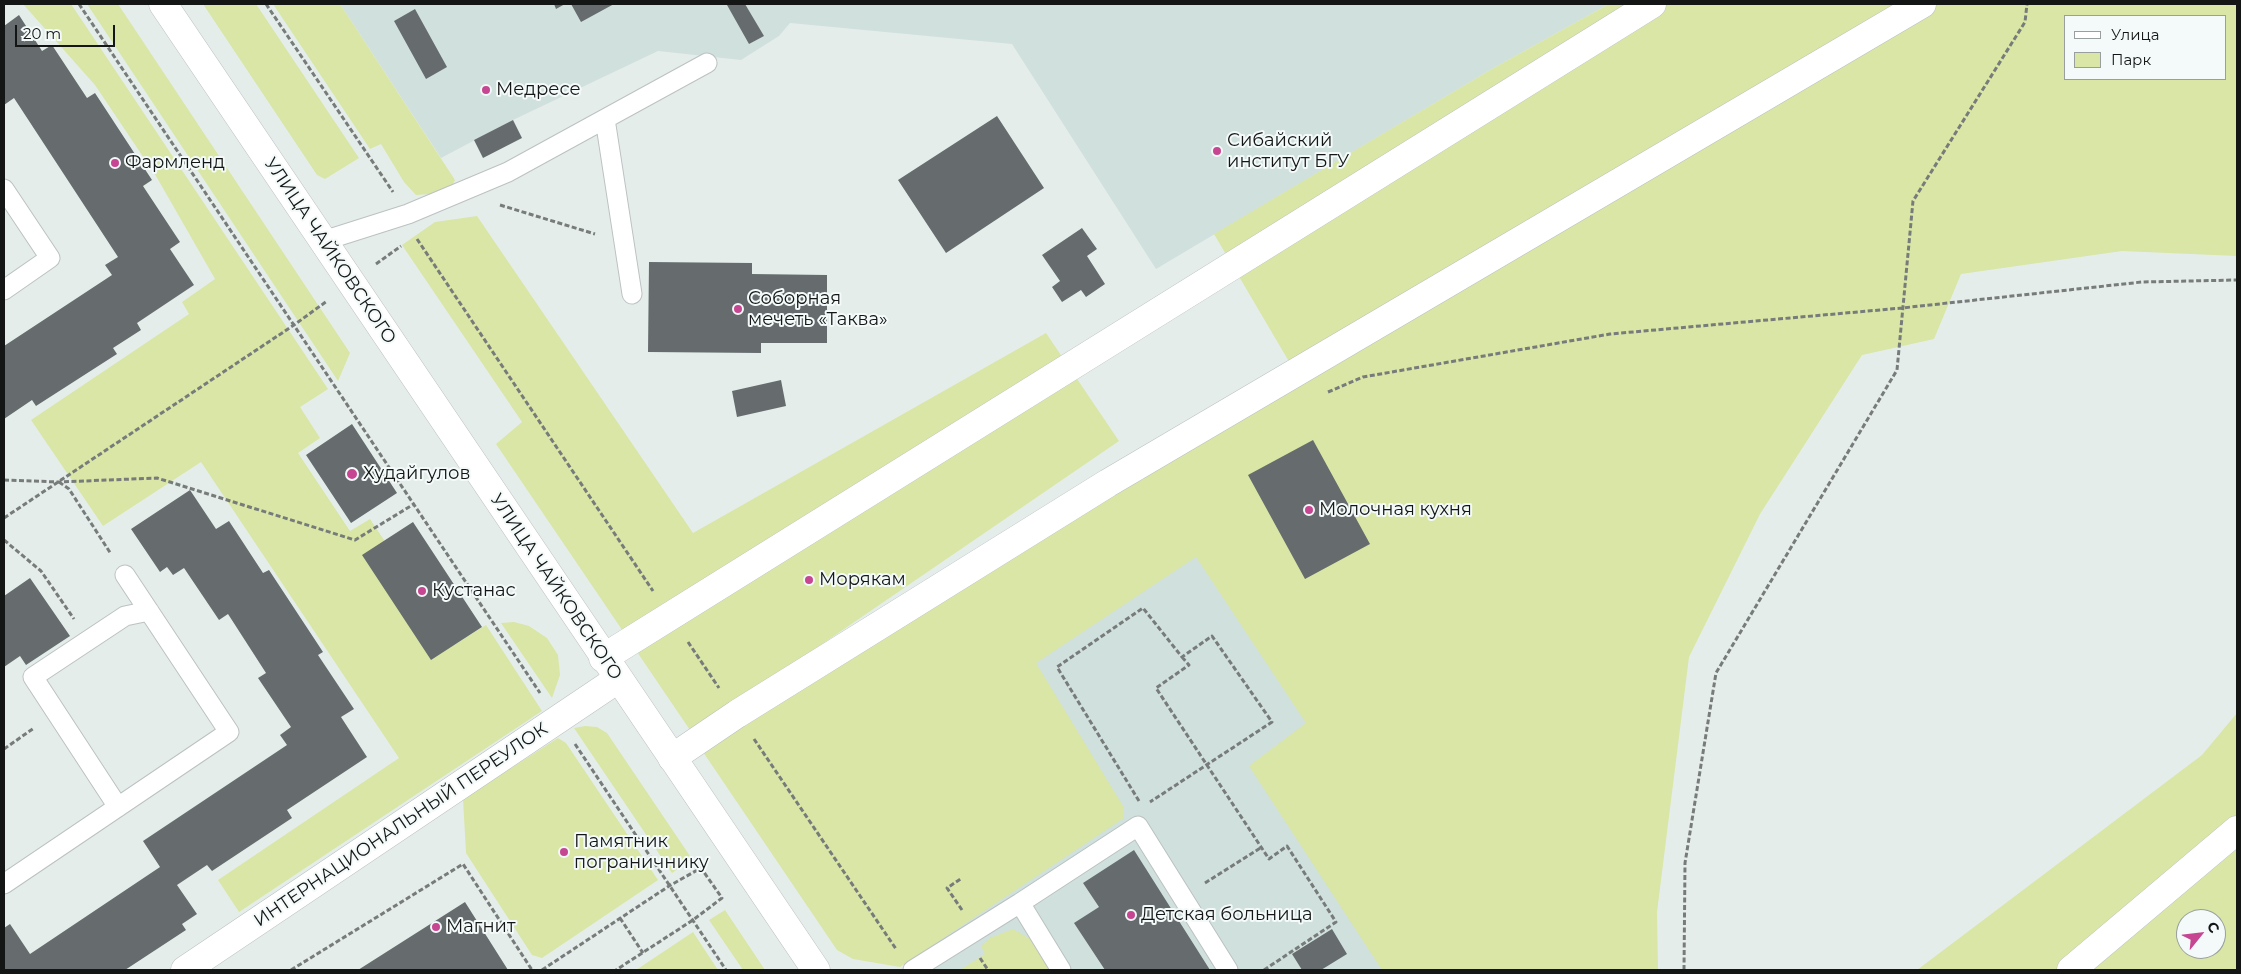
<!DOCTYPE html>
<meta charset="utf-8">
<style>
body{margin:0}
#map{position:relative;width:2241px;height:974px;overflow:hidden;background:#e5edeb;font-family:Montserrat,sans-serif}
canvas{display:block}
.frame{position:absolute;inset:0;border:5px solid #131615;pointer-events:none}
.legend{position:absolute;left:2064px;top:15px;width:162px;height:65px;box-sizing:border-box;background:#f3faf9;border:1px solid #999f9e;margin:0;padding:6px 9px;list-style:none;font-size:15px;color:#131615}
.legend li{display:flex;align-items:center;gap:10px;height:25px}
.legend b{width:25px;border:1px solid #999f9e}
.north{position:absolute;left:2176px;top:909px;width:50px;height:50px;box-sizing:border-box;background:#f3faf9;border:1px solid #999f9e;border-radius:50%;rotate:61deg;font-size:14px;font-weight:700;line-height:20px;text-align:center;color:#131615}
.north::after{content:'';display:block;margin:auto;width:18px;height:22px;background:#c64691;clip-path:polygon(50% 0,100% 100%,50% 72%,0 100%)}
.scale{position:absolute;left:15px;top:25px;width:100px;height:22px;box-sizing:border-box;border:2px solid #131615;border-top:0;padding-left:6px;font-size:15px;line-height:18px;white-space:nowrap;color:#131615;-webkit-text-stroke:4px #f3faf9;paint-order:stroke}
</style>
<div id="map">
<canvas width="2241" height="974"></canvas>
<div class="frame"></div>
<ul class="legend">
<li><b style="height:6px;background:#fff"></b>Улица</li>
<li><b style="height:14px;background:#d9e6a6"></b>Парк</li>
</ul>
<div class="north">С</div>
<div class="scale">20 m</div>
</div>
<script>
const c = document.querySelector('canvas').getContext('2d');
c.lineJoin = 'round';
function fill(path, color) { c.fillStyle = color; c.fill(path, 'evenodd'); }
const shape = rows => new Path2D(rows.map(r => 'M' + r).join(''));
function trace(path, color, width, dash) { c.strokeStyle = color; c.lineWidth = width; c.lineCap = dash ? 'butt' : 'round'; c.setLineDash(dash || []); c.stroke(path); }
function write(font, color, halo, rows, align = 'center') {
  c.font = font + ' Montserrat,sans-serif'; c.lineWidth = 4; c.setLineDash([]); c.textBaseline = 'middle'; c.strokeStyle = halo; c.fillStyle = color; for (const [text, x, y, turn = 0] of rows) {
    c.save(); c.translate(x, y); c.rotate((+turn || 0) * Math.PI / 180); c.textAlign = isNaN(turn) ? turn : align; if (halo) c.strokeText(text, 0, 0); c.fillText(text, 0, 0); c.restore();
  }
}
fill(shape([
 [340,4,1609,4,1492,69,1156,269,1012,44,790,23,779,36,741,60,658,51,513,120,441,158],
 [1145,479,1471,970,931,970,766,727]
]), '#d0e0dd');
fill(shape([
 [23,4,71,4,328,389,300,407,320,438,298,453,350,531,370,519,454,645,486,625,542,711,239,912,218,880,399,758,201,462,103,526,31,420,189,314,182,302,215,279,156,176,95,85],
 [87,4,118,4,350,353,338,381],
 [203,4,256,4,359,158,325,179,317,175],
 [273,4,340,4,455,180,451,188,432,194,416,195,404,182,381,144,370,149],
 [1609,4,2237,4,2237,256,2122,251,1961,274,1934,339,1862,355,1760,514,1689,657,1657,912,1658,970,1382,970,1249,766,1306,723,1196,557,1036,663,1123,806,1124,818,900,967,853,959,837,950,701,749,1084,503,1144,479,1134,465,1291,365,1214,234,1492,69],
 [2065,16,2225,16,2225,79,2065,79],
 [477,216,693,533,1046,333,1119,441,692,733,496,444,522,422,402,245,435,222],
 [514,622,529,626,547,638,558,655,560,675,552,698,501,623],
 [2237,713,2237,970,1917,970,2202,755],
 [2186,919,2216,919,2216,949,2186,949],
 [585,726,597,727,607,733,692,859,672,873,574,728],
 [558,738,566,743,658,880,542,958,532,955,466,853,463,799],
 [725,910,765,970,743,970,709,920],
 [1013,929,1030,939,1050,970,960,970,985,954,981,946,990,938],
 [693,932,718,970,636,970]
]), '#d9e6a6');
fill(shape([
 [554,4,565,4,556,9],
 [571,4,614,4,581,22],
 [730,4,745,4,764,36,749,44,727,5],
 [415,9,447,67,426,79,394,21],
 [19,15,42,51,52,45,87,98,95,93,152,180,143,186,180,242,170,249,194,285,137,323,141,330,113,348,117,354,36,406,32,400,4,419,4,346,112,275,105,265,118,257,14,98,4,105,4,26],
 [997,116,1044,188,946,253,898,180],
 [513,120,522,138,483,158,474,140],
 [1082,228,1097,249,1087,256,1105,284,1086,297,1081,290,1062,302,1052,287,1060,281,1042,255],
 [649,262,752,263,752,274,827,275,827,343,761,343,761,353,648,352],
 [781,380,786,406,737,417,732,391],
 [352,424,397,493,351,523,306,455],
 [1313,440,1370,544,1305,579,1248,475],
 [190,490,216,529,229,521,263,573,269,570,323,652,318,655,354,709,341,717,367,757,287,810,292,818,212,871,207,865,177,885,197,914,182,924,186,930,125,970,4,970,4,928,10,924,30,954,160,867,143,841,287,745,280,735,291,727,258,678,266,673,228,614,219,620,184,568,173,575,167,567,160,572,131,529],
 [413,522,482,627,431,660,362,555],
 [30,578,70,636,26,665,20,656,4,667,4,596],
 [1134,850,1210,970,1105,970,1074,923,1099,907,1083,883],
 [465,902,508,970,358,970],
 [1332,929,1347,954,1321,970,1302,970,1292,954]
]), '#666c6e');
const lane = shape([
 [605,119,632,294],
 [4,189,50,258,4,290],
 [323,241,408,214,508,172,707,63],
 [118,807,33,677,125,616,149,611],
 [4,884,229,732,125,575],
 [1020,903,1138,826,1228,970],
 [913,970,1020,903,1061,970]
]);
const street = shape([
 [603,658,1652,4],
 [672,758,737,714,1108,483,1922,4],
 [185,970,618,679],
 [2071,970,2237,830]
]);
const secondary = shape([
 [163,4,816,970]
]);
trace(lane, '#bbc2c1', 21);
trace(street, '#bbc2c1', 29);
trace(secondary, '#bbc2c1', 29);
trace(shape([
 [79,4,540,693],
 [266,4,393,192],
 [500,205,595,234],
 [417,239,653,591],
 [376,264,401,246],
 [1328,392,1363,377,1610,334,1902,308,2142,282,2237,280],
 [4,480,59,482,157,478,355,540,414,504],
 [59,482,69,489,111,554],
 [4,518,294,325,327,301],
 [4,540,41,571,74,619],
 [688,642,719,688],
 [1182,657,1189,665,1156,688,1269,859,1287,846,1336,922,1264,970],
 [754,739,896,949],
 [575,744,726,970],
 [4,749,34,728],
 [1139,801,1057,667,1143,608,1182,657,1212,636,1272,722,1150,802],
 [1205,883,1262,847],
 [962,910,947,888,962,878],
 [620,918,643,953],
 [980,958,988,970],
 [291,970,463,864,532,970],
 [542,970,669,886,701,868,722,898,693,920,616,970],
 [1684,970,1685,863,1716,673,1897,370,1913,201,2025,22,2027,4]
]), '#777c7b', 3, [5, 2.5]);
trace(lane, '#fff', 19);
trace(street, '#fff', 28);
trace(secondary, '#fff', 28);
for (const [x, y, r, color] of [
 [486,90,5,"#c64691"],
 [1217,151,5,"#c64691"],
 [115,163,5,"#c64691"],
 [738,309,5,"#c64691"],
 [352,474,6,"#c64691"],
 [1309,510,5,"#c64691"],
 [809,580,5,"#c64691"],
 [422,591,5,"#c64691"],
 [564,852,5,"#c64691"],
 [1131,915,5,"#c64691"],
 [436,927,5,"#c64691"]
]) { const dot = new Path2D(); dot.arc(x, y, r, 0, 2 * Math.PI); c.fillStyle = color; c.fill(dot); trace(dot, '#f3faf9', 2); }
write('18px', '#131615', '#f3faf9', [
 ["Медресе",496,90],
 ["Сибайский",1227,141],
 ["институт БГУ",1227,162],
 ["Фармленд",125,163],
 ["Соборная",748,299],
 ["мечеть «Таква»",748,320],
 ["Худайгулов",363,474],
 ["Молочная кухня",1319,510],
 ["Морякам",819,580],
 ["Кустанас",432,591],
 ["Памятник",574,842],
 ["пограничнику",574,863],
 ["Детская больница",1141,915],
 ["Магнит",446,927]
], 'left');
write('18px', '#131615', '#f3faf9', [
 ["УЛИЦА ЧАЙКОВСКОГО",330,251,56],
 ["УЛИЦА ЧАЙКОВСКОГО",556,587,56],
 ["ИНТЕРНАЦИОНАЛЬНЫЙ ПЕРЕУЛОК",401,825,-34]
]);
</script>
